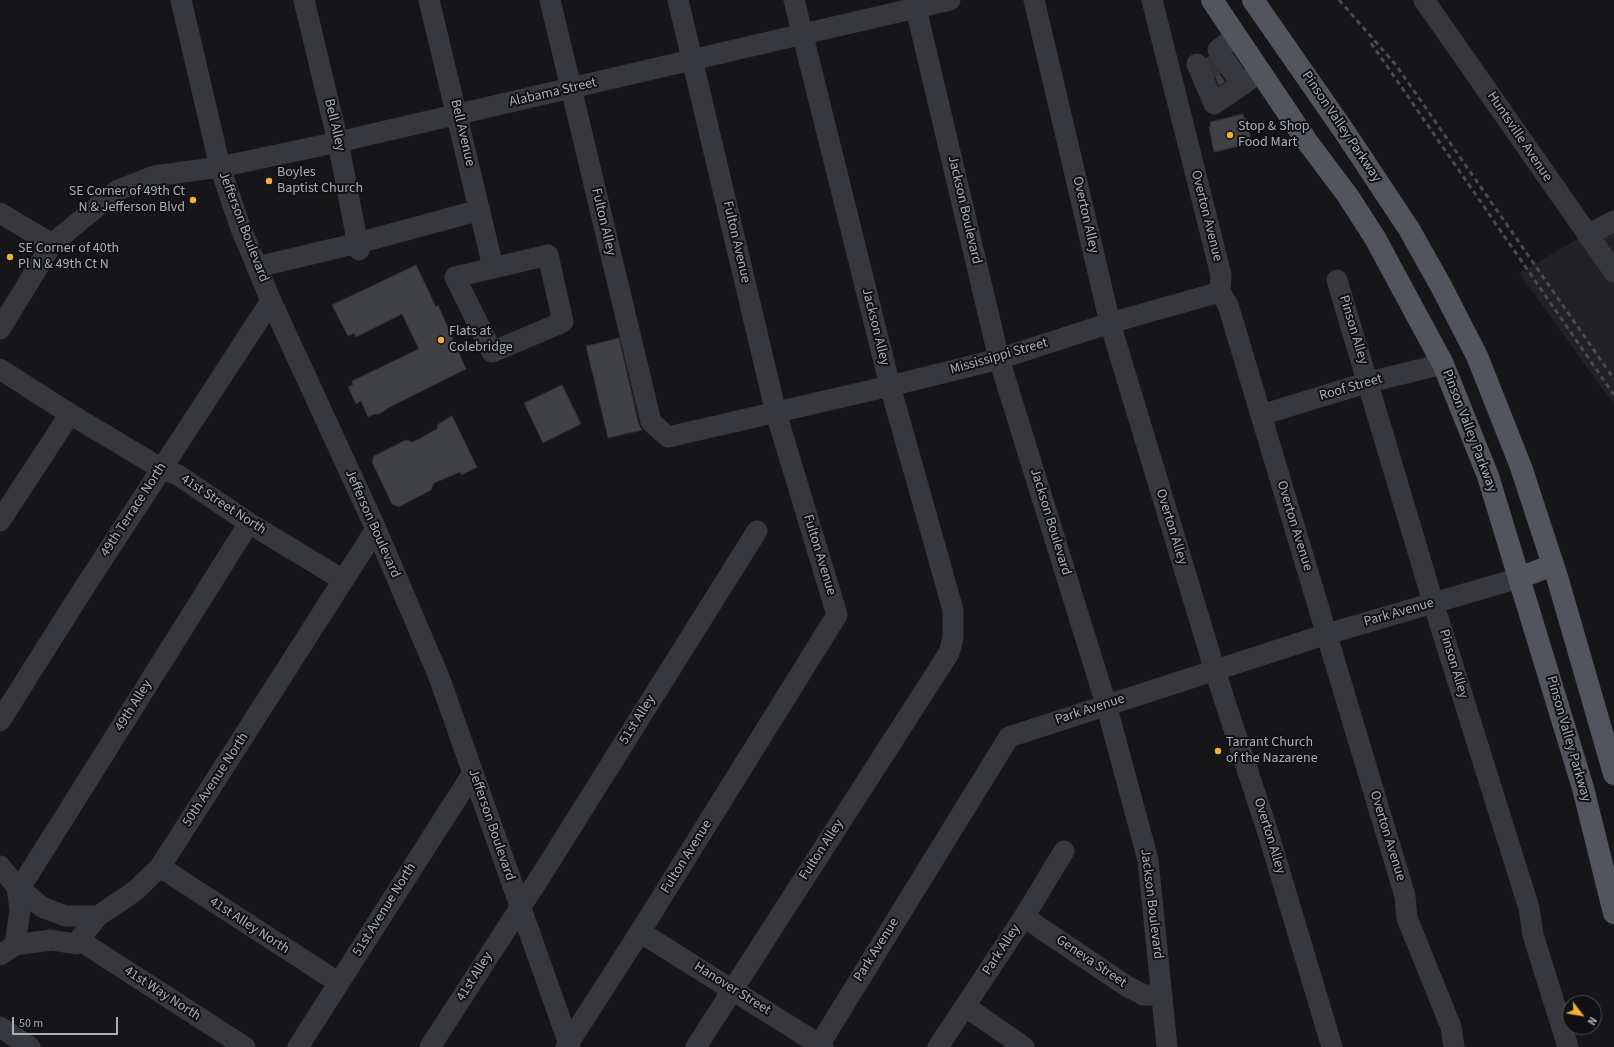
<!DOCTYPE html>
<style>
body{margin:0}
#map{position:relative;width:1614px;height:1047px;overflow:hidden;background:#161618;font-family:"Source Sans 3",sans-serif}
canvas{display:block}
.north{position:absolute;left:1562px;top:995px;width:40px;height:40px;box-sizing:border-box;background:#111113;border:1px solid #4d4f55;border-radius:50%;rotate:121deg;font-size:11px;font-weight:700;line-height:16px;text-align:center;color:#a8adb8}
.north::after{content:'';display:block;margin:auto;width:14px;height:18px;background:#f2b134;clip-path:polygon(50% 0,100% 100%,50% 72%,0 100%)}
.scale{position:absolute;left:12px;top:1017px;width:106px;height:18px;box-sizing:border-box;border:2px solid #a8adb8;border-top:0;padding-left:5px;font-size:12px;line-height:14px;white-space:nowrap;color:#a8adb8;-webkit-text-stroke:3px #111113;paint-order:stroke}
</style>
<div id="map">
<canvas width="1614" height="1047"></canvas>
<div class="north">N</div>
<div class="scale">50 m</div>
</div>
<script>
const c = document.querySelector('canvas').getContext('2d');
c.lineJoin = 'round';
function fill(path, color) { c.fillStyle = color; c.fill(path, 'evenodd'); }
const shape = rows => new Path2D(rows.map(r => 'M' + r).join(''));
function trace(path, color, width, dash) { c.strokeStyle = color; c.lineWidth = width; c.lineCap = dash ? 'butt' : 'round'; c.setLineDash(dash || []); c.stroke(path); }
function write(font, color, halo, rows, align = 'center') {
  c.font = font + ' "Source Sans 3",sans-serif'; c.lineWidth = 4; c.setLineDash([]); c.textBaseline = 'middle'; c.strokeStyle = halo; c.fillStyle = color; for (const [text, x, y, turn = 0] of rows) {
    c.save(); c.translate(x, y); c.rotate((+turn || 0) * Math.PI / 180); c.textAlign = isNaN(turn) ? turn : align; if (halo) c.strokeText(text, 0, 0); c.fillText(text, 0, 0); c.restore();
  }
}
fill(shape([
 [1614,218,1614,405,1519,273]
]), '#222225');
const building = shape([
 [1212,63,1225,82,1219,86,1210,64,1212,63],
 [1243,114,1244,119,1246,118,1252,143,1214,152,1209,127,1211,127,1210,122,1243,114],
 [416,265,436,307,438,305,466,369,386,409,386,410,377,415,377,413,368,417,361,401,356,404,348,387,353,385,352,381,419,349,402,314,356,337,354,333,348,336,332,305,416,265],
 [619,338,639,425,642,430,608,438,586,346,619,338],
 [562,385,581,424,543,443,524,403,562,385],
 [452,416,477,467,461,475,460,472,434,483,431,490,399,507,392,504,372,462,374,456,406,440,413,442,421,438,438,428,437,425,452,416]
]);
fill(building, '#404145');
trace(building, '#303034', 1);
trace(shape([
 [1203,60,1226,96]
]), '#333438', 21, [21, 10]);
trace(shape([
 [181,0,220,167,240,226,271,301,376,529,439,677,570,1047],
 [304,0,338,142,359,250],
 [429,0,493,267],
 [550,0,651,422,668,437,890,386,999,359,1110,323,1220,292],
 [914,0,999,359,1106,704,1148,860,1167,1047],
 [1034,0,1110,323,1215,671,1269,836,1332,1047],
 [1152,0,1221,275,1220,292,1228,305,1405,896,1407,918,1451,1027,1454,1047],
 [1424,0,1614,272],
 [1236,36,1218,50,1242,85,1260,72],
 [1197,64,1214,104,1242,85],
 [0,213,52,244],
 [1587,235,1614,221],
 [548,255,563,322,492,352,455,277,548,255],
 [257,267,358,243,480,210],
 [1337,280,1433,602,1529,908,1533,935,1568,1047],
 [0,329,52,244,116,191,154,176,220,167,338,142,950,0],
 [0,369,70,414,162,469,178,475,249,523,343,580],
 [1261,415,1369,382,1443,364],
 [0,521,70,414],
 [0,721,82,591,271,301],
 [0,866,17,887,42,907,65,916,98,916],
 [160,867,339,983],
 [1024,917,1128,987,1144,995,1162,995],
 [640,932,823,1047],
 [79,940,245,1047],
 [15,945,20,910,17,887,25,880,249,523],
 [0,955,15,945,51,940,76,944,98,916,135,891,160,867,376,529],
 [966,1007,1024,1047],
 [0,1027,30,1047],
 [298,1047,473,773],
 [430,1047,542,874,757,531],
 [566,1047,640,932,837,615,776,413,678,0],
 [696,1047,949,653,953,638,953,610,890,386,794,0],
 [818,1047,1009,737,1327,634,1519,578],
 [938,1047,1024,917,1064,851]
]), '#37383d', 21);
trace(shape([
 [1212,0,1306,140,1348,196,1375,238,1443,364,1488,476,1519,578,1583,788,1614,913],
 [1253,0,1344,131,1409,229,1441,286,1477,356,1521,467,1558,580,1614,774],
 [1519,578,1553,565]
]), '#53555c', 22);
trace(shape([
 [1339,0,1396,65,1614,379],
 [1371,43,1614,395]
]), '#4a4c52', 3, [5, 4]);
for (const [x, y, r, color] of [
 [1230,135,4,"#f2b134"],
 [269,181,4,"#f2b134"],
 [193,200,4,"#f2b134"],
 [10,257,4,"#f2b134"],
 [441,340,4,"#f2b134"],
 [1218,751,4,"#f2b134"]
]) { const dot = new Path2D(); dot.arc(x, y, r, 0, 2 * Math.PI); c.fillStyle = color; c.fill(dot); trace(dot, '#111113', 1.5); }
write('14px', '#a8adb8', '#111113', [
 ["Alabama Street",553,93,-13],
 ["Bell Alley",334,125,77],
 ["Pinson Valley Parkway",1341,127,56],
 ["Bell Avenue",462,133,77],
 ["Huntsville Avenue",1519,137,56],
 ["Jackson Boulevard",964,210,77],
 ["Overton Alley",1085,215,77],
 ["Overton Avenue",1206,216,76],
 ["Fulton Alley",603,222,77],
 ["Jefferson Boulevard",243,227,69],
 ["Fulton Avenue",736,242,77],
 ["Jackson Alley",875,327,76],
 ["Pinson Alley",1353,330,73],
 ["Mississippi Street",999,357,-16],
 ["Roof Street",1351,388,-16],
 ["Pinson Valley Parkway",1469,431,69],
 ["41st Street North",223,505,33],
 ["49th Terrace North",134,510,-57],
 ["Jackson Boulevard",1050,522,73],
 ["Jefferson Boulevard",372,524,66],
 ["Overton Avenue",1294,526,73],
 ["Overton Alley",1171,527,73],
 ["Fulton Avenue",819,555,73],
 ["Park Avenue",1399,613,-16],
 ["Pinson Alley",1453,664,73],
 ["49th Alley",134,706,-58],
 ["Park Avenue",1090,710,-18],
 ["51st Alley",638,720,-58],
 ["Pinson Valley Parkway",1568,739,74],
 ["50th Avenue North",216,780,-57],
 ["Jefferson Boulevard",491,825,71],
 ["Overton Alley",1269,836,73],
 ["Overton Avenue",1387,836,73],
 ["Fulton Alley",822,850,-57],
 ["Fulton Avenue",687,857,-58],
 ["Jackson Boulevard",1151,904,83],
 ["51st Avenue North",385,910,-58],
 ["41st Alley North",249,926,33],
 ["Park Avenue",877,950,-58],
 ["Park Alley",1002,950,-57],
 ["Geneva Street",1091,962,34],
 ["41st Alley",475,977,-58],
 ["Hanover Street",732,989,32],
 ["41st Way North",162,994,33]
]);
write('14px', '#a8adb8', '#111113', [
 ["Stop & Shop",1238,127],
 ["Food Mart",1238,143],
 ["Boyles",277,173],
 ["Baptist Church",277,189],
 ["SE Corner of 49th Ct",185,192,"right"],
 ["N & Jefferson Blvd",185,208,"right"],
 ["SE Corner of 40th",18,249],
 ["Pl N & 49th Ct N",18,265],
 ["Flats at",449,332],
 ["Colebridge",449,348],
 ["Tarrant Church",1226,743],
 ["of the Nazarene",1226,759]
], 'left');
</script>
